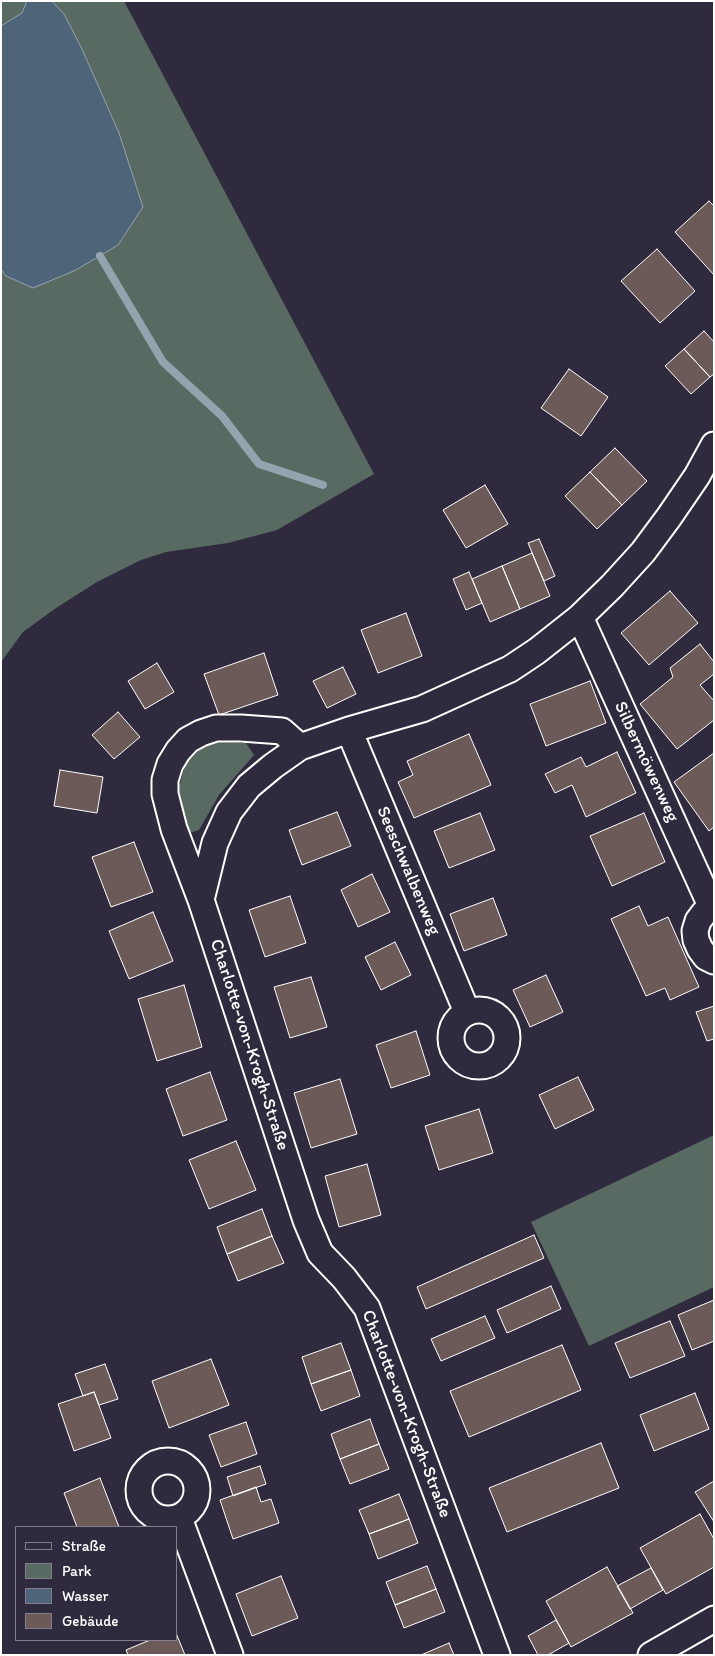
<!DOCTYPE html>
<meta charset="utf-8">
<style>
body{margin:0}
#map{position:relative;width:715px;height:1656px;overflow:hidden;background:#2f2a3d;font-family:Itim,sans-serif}
canvas{display:block}
.frame{position:absolute;inset:0;border:2px solid #fff;pointer-events:none}
.legend{position:absolute;left:15px;top:1526px;width:162px;height:115px;box-sizing:border-box;background:#2f2a3d;border:1px solid #827f8b;margin:0;padding:6px 9px;list-style:none;font-size:15px;color:#fff}
.legend li{display:flex;align-items:center;gap:10px;height:25px}
.legend b{width:25px;border:1px solid #827f8b}
</style>
<div id="map">
<canvas width="715" height="1656"></canvas>
<div class="frame"></div>
<ul class="legend">
<li><b style="height:6px;background:#2f2a3d"></b>Straße</li>
<li><b style="height:14px;background:#586a62"></b>Park</li>
<li><b style="height:14px;background:#4e6579"></b>Wasser</li>
<li><b style="height:14px;background:#6b5a58"></b>Gebäude</li>
</ul>
</div>
<script>
const c = document.querySelector('canvas').getContext('2d');
c.lineJoin = 'round';
function fill(path, color) { c.fillStyle = color; c.fill(path, 'evenodd'); }
const shape = rows => new Path2D(rows.map(r => 'M' + r).join(''));
function trace(path, color, width, dash) { c.strokeStyle = color; c.lineWidth = width; c.lineCap = dash ? 'butt' : 'round'; c.setLineDash(dash || []); c.stroke(path); }
function write(font, color, halo, rows, align = 'center') {
  c.font = font + ' Itim,sans-serif'; c.lineWidth = 4; c.setLineDash([]); c.textBaseline = 'middle'; c.strokeStyle = halo; c.fillStyle = color; for (const [text, x, y, turn = 0] of rows) {
    c.save(); c.translate(x, y); c.rotate((+turn || 0) * Math.PI / 180); c.textAlign = isNaN(turn) ? turn : align; if (halo) c.strokeText(text, 0, 0); c.fillText(text, 0, 0); c.restore();
  }
}
fill(shape([
 [1,1,124,1,374,474,277,530,228,543,166,552,141,560,97,582,56,608,23,632,1,662],
 [213,742,246,743,254,755,219,795,199,830,189,833,183,822,179,788,185,764,203,746],
 [714,1135,714,1287,589,1346,531,1222]
]), '#586a62');
const water = shape([
 [27,1,52,1,64,14,82,49,119,133,143,207,118,245,76,270,33,288,6,276,1,269,1,26,22,13,27,1]
]);
fill(water, '#4e6579');
trace(water, '#95a3af', 1);
trace(shape([
 [100,256,163,362,222,416,259,464,323,485]
]), '#95a3af', 8);
const building = shape([
 [709,201,714,206,714,275,675,232,709,201],
 [657,249,695,291,660,323,621,281,657,249],
 [704,331,714,342,714,374,710,377,684,349,704,331],
 [684,349,710,377,691,394,665,366,684,349],
 [569,369,608,397,581,436,541,408,569,369],
 [615,448,647,481,622,505,590,472,615,448],
 [590,472,622,505,597,529,565,496,590,472],
 [485,485,508,524,466,548,443,510,485,485],
 [539,539,555,576,544,581,528,543,539,539],
 [532,553,550,596,520,609,502,566,532,553],
 [502,566,520,609,490,622,472,579,502,566],
 [469,572,482,603,466,610,453,579,469,572],
 [670,591,698,623,649,665,621,633,670,591],
 [406,613,422,656,378,673,361,630,406,613],
 [700,644,714,662,714,674,700,685,714,701,714,720,677,749,640,704,673,677,670,668,700,644],
 [264,653,278,695,219,715,204,674,264,653],
 [157,663,174,692,145,709,128,681,157,663],
 [343,667,356,694,327,708,313,681,343,667],
 [590,681,606,723,546,746,530,704,590,681],
 [118,712,140,737,114,759,92,735,118,712],
 [469,734,491,785,414,818,398,782,413,775,407,761,469,734],
 [617,752,636,793,586,817,572,785,555,793,545,774,581,757,586,767,617,752],
 [714,753,714,827,709,831,674,782,714,753],
 [60,770,103,777,97,813,54,806,60,770],
 [337,812,351,846,302,865,289,830,337,812],
 [480,813,495,850,449,868,434,831,480,813],
 [644,813,665,862,612,886,590,836,644,813],
 [134,842,153,892,111,907,92,857,134,842],
 [372,874,390,912,358,927,341,890,372,874],
 [290,896,306,943,265,957,249,910,290,896],
 [493,898,507,935,464,951,450,914,493,898],
 [639,906,648,926,668,917,699,987,670,1000,665,988,646,996,611,919,639,906],
 [153,912,173,961,129,979,109,931,153,912],
 [395,942,411,975,381,990,365,957,395,942],
 [546,975,563,1012,530,1027,513,990,546,975],
 [311,977,327,1027,290,1038,274,987,311,977],
 [184,985,202,1047,157,1061,138,999,184,985],
 [714,1006,714,1039,707,1041,696,1012,714,1006],
 [416,1031,430,1075,391,1088,376,1045,416,1031],
 [210,1072,227,1120,183,1136,166,1089,210,1072],
 [578,1077,594,1110,555,1129,539,1095,578,1077],
 [340,1079,357,1134,311,1148,294,1093,340,1079],
 [479,1109,493,1153,439,1170,425,1126,479,1109],
 [236,1141,256,1190,209,1209,189,1160,236,1141],
 [367,1164,381,1215,339,1227,325,1176,367,1164],
 [262,1209,272,1236,227,1254,217,1227,262,1209],
 [534,1235,544,1258,426,1309,417,1287,534,1235],
 [272,1236,284,1263,238,1281,227,1254,272,1236],
 [551,1286,561,1309,507,1333,497,1310,551,1286],
 [714,1300,714,1341,692,1350,678,1315,714,1300],
 [485,1316,495,1338,441,1361,431,1339,485,1316],
 [670,1321,685,1356,630,1378,615,1343,670,1321],
 [341,1343,351,1370,311,1384,302,1357,341,1343],
 [562,1345,581,1390,469,1437,450,1391,562,1345],
 [211,1359,229,1405,169,1428,152,1381,211,1359],
 [105,1364,118,1399,99,1405,94,1392,83,1396,75,1374,105,1364],
 [351,1370,360,1396,321,1411,311,1384,351,1370],
 [94,1392,111,1438,74,1451,58,1404,94,1392],
 [695,1393,709,1429,654,1451,640,1415,695,1393],
 [370,1419,379,1444,340,1459,331,1434,370,1419],
 [246,1422,257,1454,221,1467,209,1435,246,1422],
 [601,1443,619,1488,507,1532,489,1488,601,1443],
 [379,1444,389,1469,350,1484,340,1459,379,1444],
 [260,1466,266,1484,233,1496,227,1477,260,1466],
 [100,1478,119,1527,77,1527,64,1493,100,1478],
 [714,1481,714,1522,695,1492,714,1481],
 [256,1487,261,1502,271,1499,279,1523,233,1539,220,1500,256,1487],
 [399,1494,409,1519,369,1534,359,1510,399,1494],
 [700,1514,714,1539,714,1567,666,1594,640,1548,700,1514],
 [409,1519,418,1543,378,1559,369,1534,409,1519],
 [427,1566,436,1589,395,1605,386,1582,427,1566],
 [607,1567,633,1613,571,1647,546,1601,607,1567],
 [651,1568,663,1590,630,1609,617,1586,651,1568],
 [281,1576,298,1618,252,1636,236,1594,281,1576],
 [436,1589,445,1612,404,1628,395,1605,436,1589],
 [556,1620,569,1643,548,1655,538,1655,528,1636,556,1620],
 [176,1633,185,1655,128,1655,126,1650,150,1640,176,1640,176,1633],
 [449,1643,454,1655,421,1655,449,1643]
]);
fill(building, '#6b5a58');
trace(building, '#fff', 1);
const minor = shape([
 [580,617,712,908],
 [349,730,467,1012],
 [201,900,174,829,165,794,165,780,170,764,178,751,188,740,201,733,216,728,241,728,282,731,300,747],
 [714,907,704,913,698,921,695,931,696,940,700,949,706,957,714,961],
 '451 1038a28 28 0 1 1 56 0a28 28 0 1 1-56 0Z',
 '139 1490a29 29 0 1 1 58 0a29 29 0 1 1-58 0Z',
 [179,1518,230,1655],
 [497,1655,367,1308,344,1278,320,1253,306,1220,201,900,215,843,229,812,249,786,273,766,300,747,349,730,422,709,510,669,537,651,580,617,612,586,643,552,669,517,697,476,714,445],
 [651,1655,714,1619]
]);
trace(minor, '#fff', 29);
trace(minor, '#2f2a3d', 25);
write('18px', '#fff', '#2f2a3d', [
 ["Silbermöwenweg",646,762,65],
 ["Seeschwalbenweg",408,871,67],
 ["Charlotte-von-Krogh-Straße",249,1045,72],
 ["Charlotte-von-Krogh-Straße",406,1414,69]
]);
</script>
